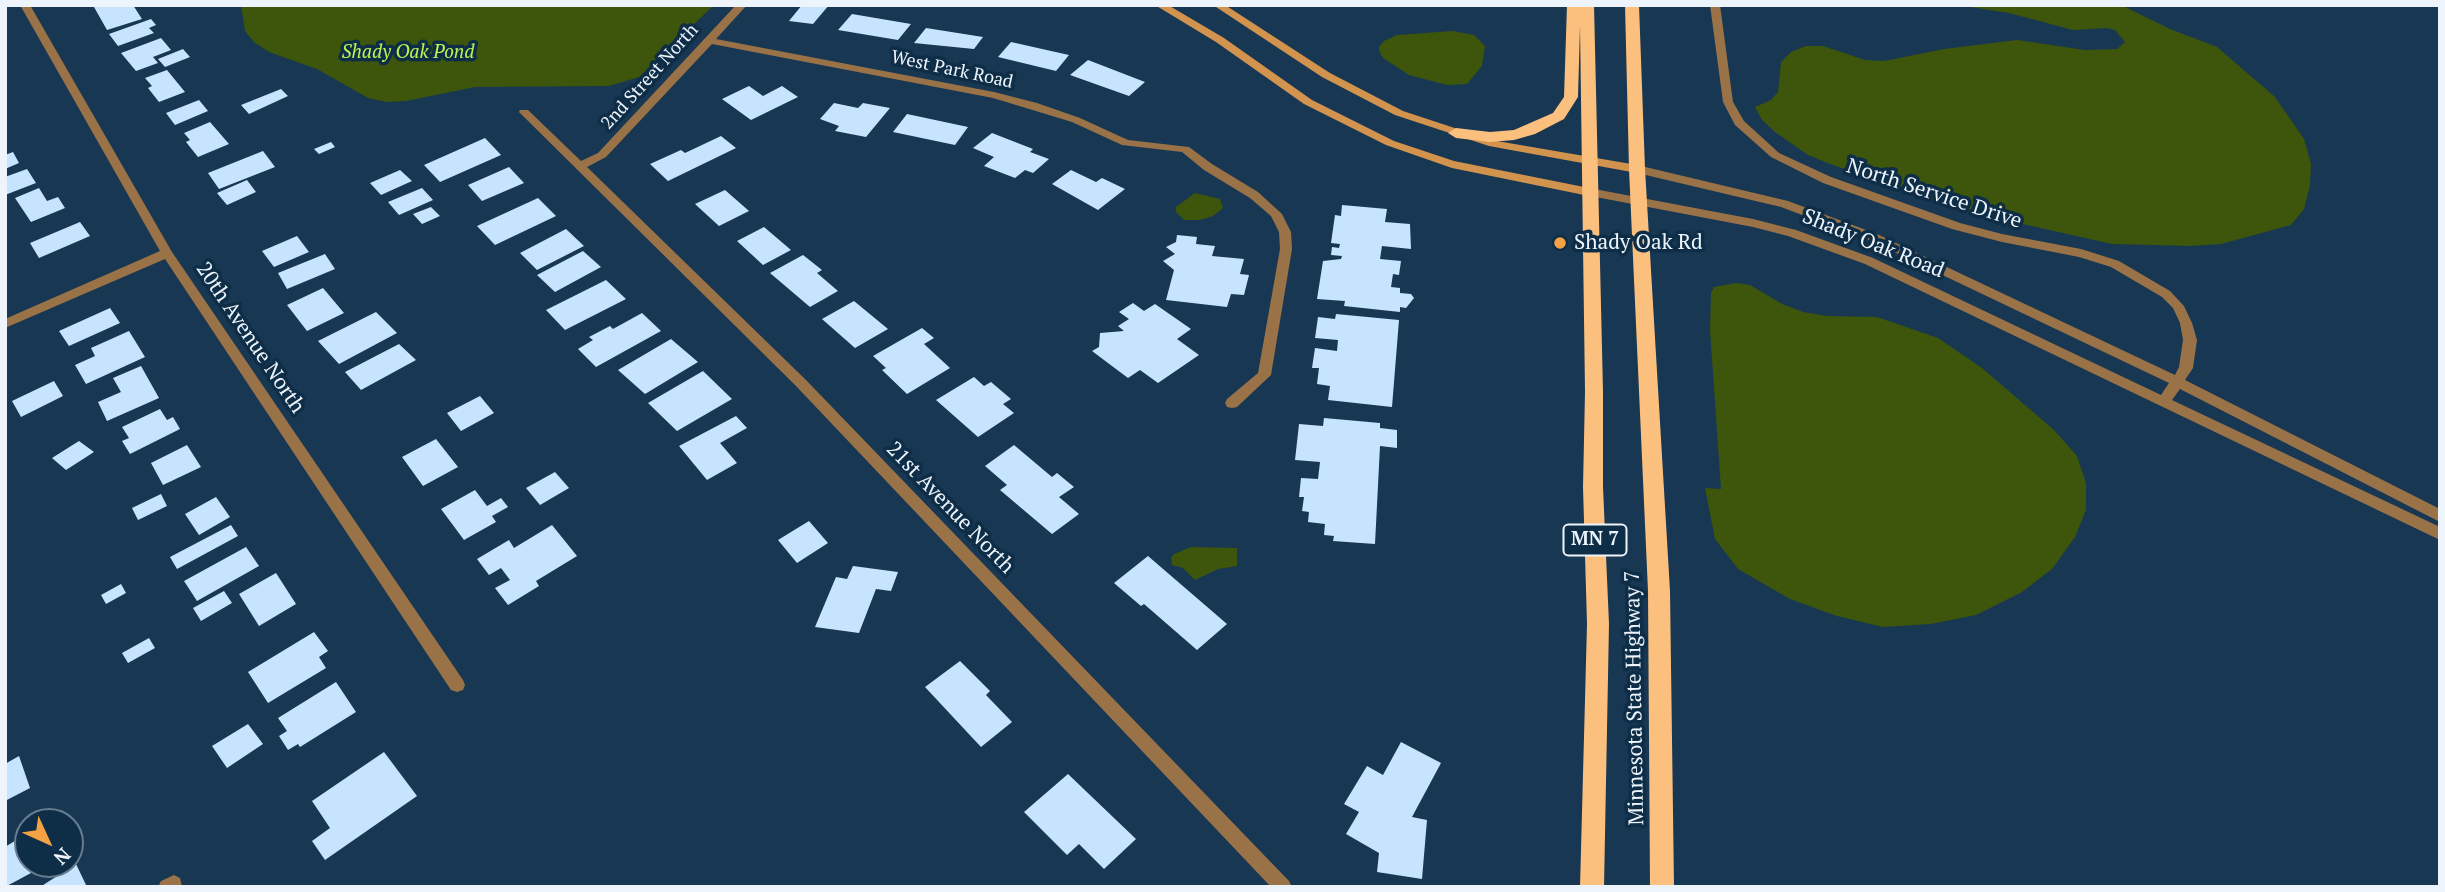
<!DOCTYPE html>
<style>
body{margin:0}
#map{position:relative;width:2445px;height:892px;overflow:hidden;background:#183752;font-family:"PT Serif",serif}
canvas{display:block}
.frame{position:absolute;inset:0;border:7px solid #edf4fb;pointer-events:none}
.north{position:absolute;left:14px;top:808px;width:70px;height:70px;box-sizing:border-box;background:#0e2d47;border:2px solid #677d8f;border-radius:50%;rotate:135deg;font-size:19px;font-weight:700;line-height:28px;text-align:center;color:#edf4fb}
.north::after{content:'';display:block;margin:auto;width:24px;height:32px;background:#f4a344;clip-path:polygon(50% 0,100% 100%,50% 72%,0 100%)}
</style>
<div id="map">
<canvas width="2445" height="892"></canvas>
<div class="frame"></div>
<div class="north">N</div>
</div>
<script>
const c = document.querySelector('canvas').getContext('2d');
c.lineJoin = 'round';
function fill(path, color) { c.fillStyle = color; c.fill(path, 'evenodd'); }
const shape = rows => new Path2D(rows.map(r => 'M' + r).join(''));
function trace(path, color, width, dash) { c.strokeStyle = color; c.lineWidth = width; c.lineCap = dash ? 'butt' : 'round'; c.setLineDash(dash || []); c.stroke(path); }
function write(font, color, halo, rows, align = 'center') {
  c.font = font + ' "PT Serif",serif'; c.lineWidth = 7; c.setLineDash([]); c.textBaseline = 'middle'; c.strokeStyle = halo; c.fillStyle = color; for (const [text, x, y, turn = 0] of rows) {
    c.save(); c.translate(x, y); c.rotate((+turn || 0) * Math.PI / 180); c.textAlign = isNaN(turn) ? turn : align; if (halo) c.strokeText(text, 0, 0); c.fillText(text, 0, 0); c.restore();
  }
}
fill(shape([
 [241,5,714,5,639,77,609,86,475,87,406,101,387,102,368,98,317,69,269,52,254,42,245,31],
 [1957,5,2121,5,2170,29,2217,47,2275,97,2304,139,2311,164,2310,185,2304,209,2291,225,2221,244,2191,246,2112,244,1965,211,1830,164,1808,155,1775,132,1762,120,1755,107,1771,100,1778,92,1781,62,1791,52,1806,46,1823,46,1865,60,1884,61,1944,49,2017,40,2085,50,2117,49,2125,42,2115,30,2106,28,2073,30,2009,13],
 [1452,31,1474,35,1485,46,1482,66,1467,84,1447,85,1409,75,1383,58,1380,53,1379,47,1384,41,1397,35],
 [1195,193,1220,199,1223,208,1213,216,1200,220,1184,220,1176,212,1176,207],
 [1736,283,1750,285,1782,304,1803,312,1827,316,1877,317,1938,338,1982,368,2054,430,2077,456,2086,483,2086,510,2075,537,2052,569,2022,592,1976,615,1931,624,1883,627,1837,616,1790,599,1738,569,1715,539,1705,488,1721,489,1710,330,1711,293,1714,287],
 [1191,547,1237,548,1237,566,1218,569,1195,580,1183,568,1172,565,1171,558,1174,554]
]), '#3d560b');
fill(shape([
 [100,5,133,5,142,19,107,30,94,7],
 [802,5,829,5,813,24,789,21],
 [852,14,911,24,898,40,838,30],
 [151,19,156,25,149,28,154,33,118,46,109,34],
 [926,28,983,37,974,49,914,43],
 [161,38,171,50,153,57,158,63,136,71,121,53],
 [1011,42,1069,55,1056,71,998,57],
 [183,49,190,57,165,67,158,59],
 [1088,60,1145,82,1129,96,1070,75],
 [167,70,185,92,159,102,148,88,152,86,145,78],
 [749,86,763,96,782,86,798,97,751,120,722,99],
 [281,89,288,96,249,114,241,105],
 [199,100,208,111,175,125,166,113],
 [834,103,858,108,863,103,890,108,866,137,835,131,839,126,820,119],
 [907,114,968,127,955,145,893,132],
 [210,122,229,144,198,157,186,142,190,140,184,133],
 [992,133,1033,149,1030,152,1049,159,1033,173,1025,170,1015,178,984,166,994,157,973,148],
 [721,136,736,148,668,181,650,164,681,150,685,153],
 [485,138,501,155,440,182,424,165],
 [331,142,335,147,319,154,314,149],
 [263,151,275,167,219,189,208,173],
 [13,152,19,163,5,169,5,155],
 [509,167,524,183,482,201,468,185],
 [27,169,36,183,5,195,5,177],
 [400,170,412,181,381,195,370,183],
 [1071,170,1096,182,1102,178,1125,189,1098,210,1052,184],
 [247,180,256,192,227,205,217,193],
 [39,188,47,201,58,197,65,208,31,222,15,198],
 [422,188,433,200,399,215,388,202],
 [725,190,749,211,719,226,695,204],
 [538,198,556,216,495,245,477,226],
 [1342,205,1387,209,1385,222,1410,224,1411,249,1382,246,1380,259,1401,261,1399,275,1393,274,1391,287,1400,288,1400,293,1411,294,1414,298,1406,308,1400,307,1400,312,1344,306,1345,301,1317,299,1323,261,1341,259,1342,256,1331,255,1332,247,1339,248,1340,244,1331,243,1335,215,1341,216],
 [431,207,440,216,422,224,413,214],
 [80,222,90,236,39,258,30,243],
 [764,227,791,250,763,265,737,241],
 [566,229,584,246,537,270,520,253],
 [1177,235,1197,237,1196,244,1215,246,1212,256,1244,259,1240,274,1249,275,1244,295,1231,294,1227,307,1166,300,1174,270,1163,261,1175,254,1166,247,1176,242],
 [297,236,309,252,274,267,262,251],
 [583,251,601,267,555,292,537,275],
 [325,254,335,269,287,289,278,273],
 [803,255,822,270,817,273,838,291,810,307,770,273],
 [606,280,626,299,565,330,546,310],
 [323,288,344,313,307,331,287,305],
 [854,301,888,329,855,348,822,319],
 [1133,303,1144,311,1155,304,1191,329,1177,339,1199,355,1158,383,1140,370,1128,378,1092,351,1099,347,1100,333,1124,331,1118,326,1129,319,1119,312],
 [110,308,120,323,69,346,59,331],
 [376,312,397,333,339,364,318,341],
 [642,313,661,331,596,367,578,349,593,340,589,337,610,326,613,329],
 [1336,314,1399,320,1392,407,1328,400,1330,386,1317,384,1319,368,1312,368,1315,348,1337,351,1338,340,1315,338,1318,317,1335,319],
 [922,328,934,338,924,344,950,368,907,394,882,370,886,368,873,356],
 [129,331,145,357,86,384,75,365,95,356,91,348],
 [671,339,698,362,645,394,618,370],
 [399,344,416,360,361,390,345,372],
 [141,366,159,398,107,421,98,402,121,392,113,378],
 [703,371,732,399,677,431,648,403],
 [974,377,984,386,991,382,1011,399,1003,404,1014,413,978,437,936,400],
 [54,381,63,396,21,417,12,401],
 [480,396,494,413,461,431,447,413],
 [160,409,167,420,173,417,180,429,130,454,122,441,129,438,122,427],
 [736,416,747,428,720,443,737,463,707,480,679,446],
 [1324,418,1380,423,1380,428,1397,430,1397,448,1380,446,1375,544,1333,541,1334,536,1324,535,1325,524,1308,522,1309,512,1302,511,1304,497,1299,497,1301,478,1318,479,1320,462,1295,460,1299,424,1323,426],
 [436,439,458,467,423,486,402,457],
 [79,441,94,452,66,470,52,458],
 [187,445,201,467,163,485,151,463],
 [1014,445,1052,477,1057,473,1074,487,1059,497,1079,514,1052,534,1000,490,1007,485,985,466],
 [555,472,569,488,540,505,526,488],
 [475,490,487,506,501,498,508,507,492,516,496,522,464,540,441,509],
 [161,494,167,506,138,520,132,508],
 [216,497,230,517,199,535,185,514],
 [809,521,828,543,797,563,778,540],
 [231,525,238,536,177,569,170,557],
 [552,525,577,556,536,581,539,586,508,605,495,588,510,580,501,568,489,575,477,559,509,540,514,548],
 [246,547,259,566,197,601,184,581],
 [1148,556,1227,624,1197,650,1144,604,1141,606,1114,583],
 [853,566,898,572,891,591,876,589,859,633,815,627,836,577,847,579],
 [276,573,296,604,259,626,239,594],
 [121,584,126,593,106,604,101,595],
 [224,591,232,603,201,621,193,608],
 [314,632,328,651,319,657,326,668,268,703,248,672],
 [149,638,155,648,128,663,122,653],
 [960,661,990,691,986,695,1012,722,981,747,925,687],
 [336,682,356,712,300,747,298,744,288,750,279,736,287,731,278,718],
 [248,724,263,744,227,768,212,746],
 [1401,742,1441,763,1412,817,1427,820,1422,879,1377,872,1379,853,1346,834,1359,812,1344,804,1367,766,1383,775],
 [384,752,417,796,325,860,312,841,330,828,312,801],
 [19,756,30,788,5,801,5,764],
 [1068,774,1136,839,1104,869,1079,844,1067,855,1024,812],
 [18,839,31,873,5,887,5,847],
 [76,864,87,887,40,887]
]), '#c7e4ff');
fill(shape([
 [20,5,30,5,172,252,463,680,465,685,463,690,457,692,451,690,165,259,5,328,5,319,160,251,20,5],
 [736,5,747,5,716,39,994,92,1037,103,1080,118,1128,140,1189,147,1212,164,1258,192,1282,214,1291,232,1292,249,1271,375,1237,407,1232,408,1227,407,1225,403,1227,399,1258,373,1280,249,1279,232,1271,216,1250,198,1204,170,1182,152,1122,145,1072,122,993,98,712,44,606,157,587,167,806,380,1289,881,1292,887,1271,887,796,386,519,112,520,110,528,110,581,161,598,153,736,5],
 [174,875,180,878,182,887,158,887,161,881,174,875]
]), '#997248');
fill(shape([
 [1710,5,1720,5,1733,102,1744,121,1779,153,1831,177,1960,223,2002,234,2081,249,2119,261,2170,291,2184,306,2192,323,2197,340,2193,368,2185,380,2440,509,2440,522,2180,389,2172,400,2440,527,2440,540,1865,264,1788,236,1753,227,1585,195,1583,192,1589,188,1753,219,1796,230,1873,258,2161,395,2169,383,1869,240,1781,207,1633,172,1631,169,1637,165,1788,201,1877,234,2175,375,2179,367,2183,340,2180,323,2173,308,2162,297,2111,267,2079,257,2002,242,1952,229,1823,183,1771,157,1735,125,1723,102,1710,5]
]), '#997248');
fill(shape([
 [1155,5,1168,5,1224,38,1312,100,1394,141,1454,161,1589,188,1595,192,1589,196,1452,168,1386,145,1304,104,1216,42,1155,5],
 [1213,5,1225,5,1330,73,1403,111,1491,140,1637,165,1643,169,1637,173,1489,146,1395,115,1322,77,1213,5]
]), '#d2934e');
fill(shape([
 [1567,5,1594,5,1603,392,1603,487,1609,624,1604,887,1580,887,1587,624,1583,487,1585,392,1580,26,1578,97,1564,119,1535,134,1514,140,1490,142,1456,138,1448,133,1456,128,1490,132,1514,130,1553,113,1564,97,1567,5],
 [1625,5,1639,5,1645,169,1670,591,1674,887,1650,887,1648,591,1629,169,1625,5]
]), '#fcc07e');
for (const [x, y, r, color] of [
 [1560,243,7,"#f4a344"]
]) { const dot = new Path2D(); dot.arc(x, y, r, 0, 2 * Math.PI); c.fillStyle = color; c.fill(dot); trace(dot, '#0e2d47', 2.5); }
write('18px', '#edf4fb', '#0e2d47', [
 ["West Park Road",952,70,12],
 ["2nd Street North",650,77,-48]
]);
write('italic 19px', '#baf550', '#0e2d47', [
 ["Shady Oak Pond",408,53]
]);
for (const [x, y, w] of [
 [1595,540,63]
]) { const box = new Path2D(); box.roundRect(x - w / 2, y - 15.5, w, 31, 5); c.fillStyle = '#0e2d47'; c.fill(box); trace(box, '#edf4fb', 2); }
write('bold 19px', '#edf4fb', null, [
 ["MN 7",1595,540]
]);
write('21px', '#edf4fb', '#0e2d47', [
 ["North Service Drive",1934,194,18],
 ["Shady Oak Road",1873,244,22],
 ["20th Avenue North",250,338,56],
 ["21st Avenue North",950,508,46],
 ["Minnesota State Highway 7",1635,698,-91]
]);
write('21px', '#edf4fb', '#0e2d47', [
 ["Shady Oak Rd",1574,243]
], 'left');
</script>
